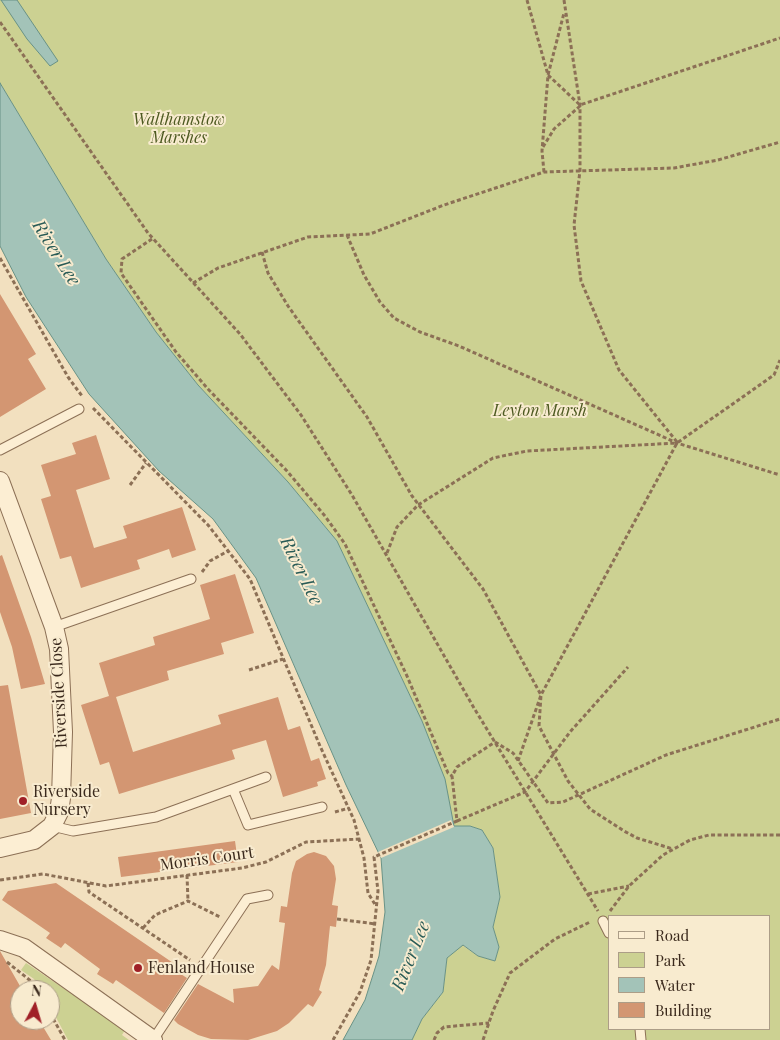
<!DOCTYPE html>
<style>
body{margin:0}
#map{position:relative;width:780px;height:1040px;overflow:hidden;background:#f2e0bf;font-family:"Playfair Display",serif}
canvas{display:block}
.legend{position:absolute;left:608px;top:915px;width:162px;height:115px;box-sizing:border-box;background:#f8ebcf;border:1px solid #ac9d87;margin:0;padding:6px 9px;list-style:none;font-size:15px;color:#3a291c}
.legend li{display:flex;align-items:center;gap:10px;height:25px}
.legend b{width:25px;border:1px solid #ac9d87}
.north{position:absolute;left:10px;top:980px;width:50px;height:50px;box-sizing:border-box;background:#f8ebcf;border:1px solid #ac9d87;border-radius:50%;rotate:6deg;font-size:14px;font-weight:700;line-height:20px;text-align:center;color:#3a291c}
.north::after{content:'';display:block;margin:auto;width:18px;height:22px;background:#a02027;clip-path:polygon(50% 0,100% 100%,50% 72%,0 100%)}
</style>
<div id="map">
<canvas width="780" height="1040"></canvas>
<ul class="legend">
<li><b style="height:6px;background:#fceed3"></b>Road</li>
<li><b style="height:14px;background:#ccd192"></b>Park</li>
<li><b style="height:14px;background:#a3c3b8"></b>Water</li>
<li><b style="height:14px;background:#d39672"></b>Building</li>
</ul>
<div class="north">N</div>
</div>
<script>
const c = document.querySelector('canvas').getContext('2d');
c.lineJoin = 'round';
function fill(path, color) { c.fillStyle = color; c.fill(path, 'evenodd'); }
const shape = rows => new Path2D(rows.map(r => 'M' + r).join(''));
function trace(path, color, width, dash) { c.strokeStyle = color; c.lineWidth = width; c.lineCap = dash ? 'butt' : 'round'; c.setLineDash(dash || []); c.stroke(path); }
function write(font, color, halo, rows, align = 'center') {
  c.font = font + ' "Playfair Display",serif'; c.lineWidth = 4; c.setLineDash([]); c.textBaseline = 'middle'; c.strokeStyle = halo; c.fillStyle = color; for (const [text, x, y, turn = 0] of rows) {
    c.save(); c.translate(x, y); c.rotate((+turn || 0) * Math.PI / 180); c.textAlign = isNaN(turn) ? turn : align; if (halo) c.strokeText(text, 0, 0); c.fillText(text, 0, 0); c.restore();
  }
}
fill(shape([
 [0,0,780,0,780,1040,412,1040,422,1019,443,992,447,958,462,945,478,956,495,961,499,947,493,927,500,897,493,848,482,830,470,826,454,827,422,721,337,541,288,482,198,385,156,332,106,259,0,83],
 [609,916,769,916,769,1029,609,1029],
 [26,963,125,1030,122,1035,129,1040,68,1040,50,1006,50,990,41,990,34,979,21,970]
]), '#ccd192');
const water = shape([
 [1,0,17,0,58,61,50,66,27,39,1,0],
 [0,83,106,259,156,332,198,385,288,482,337,541,422,721,445,779,454,826,470,826,482,830,493,848,500,897,493,927,499,947,495,961,478,956,463,945,447,958,443,992,422,1019,412,1040,343,1040,365,1000,379,956,385,912,381,858,346,785,256,578,213,519,159,471,89,394,26,297,0,246,0,83]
]);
fill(water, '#a3c3b8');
trace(water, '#699286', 1);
fill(shape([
 [451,820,454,827,381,858,378,852]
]), '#f2e0bf');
fill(shape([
 [0,294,36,354,28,359,46,389,0,417],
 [96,435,110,479,76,490,94,548,127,538,123,526,182,507,196,550,172,558,169,549,137,560,140,569,81,588,71,556,60,559,41,499,51,496,41,465,76,454,72,443],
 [2,555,31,637,45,684,21,689,12,647,0,612,0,556],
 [235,574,254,633,221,643,224,654,167,671,169,680,116,697,133,752,221,724,218,715,278,697,288,730,300,726,311,761,319,758,326,779,317,782,318,786,283,797,266,740,232,750,235,759,119,794,109,762,100,765,81,705,109,696,99,663,155,645,153,637,210,619,200,585],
 [8,685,31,813,0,819,0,686],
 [235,841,238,862,121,877,118,857],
 [314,852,326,856,334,866,336,879,332,905,338,906,336,927,330,926,326,965,319,990,322,992,313,1007,308,1004,289,1023,277,1031,248,1040,211,1039,198,1035,178,1024,174,1020,198,984,234,1003,233,989,258,986,272,965,279,970,285,923,279,922,281,906,287,907,292,873,296,861,307,854],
 [56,883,179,967,176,971,187,978,164,1013,116,980,113,984,97,974,100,969,65,943,61,948,46,938,50,933,2,900,8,891],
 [0,951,20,986,20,1020,39,1020,51,1040,0,1040]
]), '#d39672');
const service = shape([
 [0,450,79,409],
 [54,627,191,579],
 [233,789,248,825,322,807],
 [52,826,73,831,156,817,266,777],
 [603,921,609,933],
 [640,1029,641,1040],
 [153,1040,247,899,268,895]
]);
const minor = shape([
 [0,481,54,627,59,649,63,732,61,798,59,812,52,826,34,840,0,848],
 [0,940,24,948,153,1040]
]);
trace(service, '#8c7056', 11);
trace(minor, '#8c7056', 20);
trace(shape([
 [527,0,548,75,580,105,780,38],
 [564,0,580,105,580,170,574,225,581,281,619,370,677,442],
 [0,22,148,233,240,334,301,415,352,495,474,708,598,911],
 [543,147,554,129,580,106],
 [544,172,542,151,548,75,564,13],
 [347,235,364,275,380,302,394,318,420,332,459,346,677,443,780,475],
 [152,239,122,259,121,273,176,352,208,389,287,471,325,516,345,544,407,676,448,773,452,776],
 [262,252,268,273,288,306,367,417,412,496,483,589,541,695,539,726,568,781,590,809,624,831,637,838,673,849],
 [0,258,68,377,82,396],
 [193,283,218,268,308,237,370,234,444,205,544,172,674,168,718,160,780,142],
 [93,408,208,525,250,579,320,746,354,820,364,858,368,893,376,906],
 [130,485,146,463],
 [387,553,397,527,418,505,493,458,527,451,677,443],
 [202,572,210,561,228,551],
 [249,670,283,659],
 [495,742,513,753,548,803,563,802,666,755,780,719],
 [518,761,541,695,677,443,774,375,780,360],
 [335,812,349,808],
 [457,821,525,792,570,732,628,667],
 [187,875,188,901],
 [0,880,43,874,106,886,242,868,266,862,306,842,360,839],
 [88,883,89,892,190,960],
 [588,894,629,886],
 [610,911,629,886,663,855,690,840,709,835,780,835],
 [337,919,376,924],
 [143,928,155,915,188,901,220,917],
 [7,962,32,982,38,990],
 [50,1013,65,1040],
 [333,1040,360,992,371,960,378,891,374,857,457,821,452,776,457,767,495,742],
 [434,1040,437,1033,444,1027,489,1023],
 [483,1040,493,1011,510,973,555,939,590,922]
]), '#8c7056', 3, [4, 2.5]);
trace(service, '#fceed3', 9);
trace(minor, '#fceed3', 18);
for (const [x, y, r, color] of [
 [23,801,5,"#a02027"],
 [138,968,5,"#a02027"]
]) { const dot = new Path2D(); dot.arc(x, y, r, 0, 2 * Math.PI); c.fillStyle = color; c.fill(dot); trace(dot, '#f8ebcf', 2); }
write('italic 16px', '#4d5920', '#f8ebcf', [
 ["Walthamstow",179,120],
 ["Marshes",179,138],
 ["Leyton Marsh",540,411]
]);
write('16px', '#3a291c', '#f8ebcf', [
 ["Riverside Close",59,693,-93],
 ["Morris Court",207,859,-8]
]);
write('16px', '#3a291c', '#f8ebcf', [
 ["Riverside",33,792],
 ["Nursery",33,810],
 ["Fenland House",148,968]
], 'left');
write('italic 18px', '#295b56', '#f8ebcf', [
 ["River Lee",56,253,58],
 ["River Lee",301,571,64],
 ["River Lee",411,956,-68]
]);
</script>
